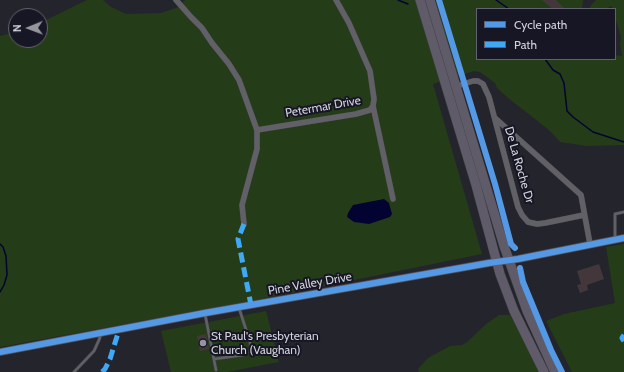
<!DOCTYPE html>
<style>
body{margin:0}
#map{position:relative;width:624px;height:372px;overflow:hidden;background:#24242c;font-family:Cabin,sans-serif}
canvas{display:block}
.legend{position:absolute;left:476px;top:8px;width:140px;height:52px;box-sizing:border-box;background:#171625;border:1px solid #62616e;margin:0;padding:5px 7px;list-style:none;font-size:12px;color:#d2d2dc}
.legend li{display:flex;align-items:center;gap:8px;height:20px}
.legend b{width:20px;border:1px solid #62616e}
.north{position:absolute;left:8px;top:8px;width:40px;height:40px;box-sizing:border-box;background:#171625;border:1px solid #62616e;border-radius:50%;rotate:269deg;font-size:11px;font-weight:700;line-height:16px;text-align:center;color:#d2d2dc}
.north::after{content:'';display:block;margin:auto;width:14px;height:18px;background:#95959e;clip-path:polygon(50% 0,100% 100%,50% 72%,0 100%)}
</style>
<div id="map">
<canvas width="624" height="372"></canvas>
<ul class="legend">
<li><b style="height:5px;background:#5399e6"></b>Cycle path</li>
<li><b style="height:5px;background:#3fa9f5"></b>Path</li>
</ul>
<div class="north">N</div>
</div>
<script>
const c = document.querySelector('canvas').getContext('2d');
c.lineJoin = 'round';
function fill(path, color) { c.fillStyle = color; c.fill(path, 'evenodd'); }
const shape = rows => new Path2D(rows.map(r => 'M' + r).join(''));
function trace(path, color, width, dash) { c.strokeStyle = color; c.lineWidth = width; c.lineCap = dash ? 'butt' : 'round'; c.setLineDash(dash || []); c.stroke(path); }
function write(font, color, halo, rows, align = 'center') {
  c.font = font + ' Cabin,sans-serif'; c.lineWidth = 4; c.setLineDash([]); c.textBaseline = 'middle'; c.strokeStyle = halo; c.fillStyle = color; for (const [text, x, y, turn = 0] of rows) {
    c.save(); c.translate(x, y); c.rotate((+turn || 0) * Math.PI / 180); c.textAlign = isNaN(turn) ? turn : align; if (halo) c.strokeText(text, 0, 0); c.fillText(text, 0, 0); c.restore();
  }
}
fill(shape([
 [87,0,103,0,111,7,126,14,161,13,176,8,185,0,583,0,582,9,477,9,477,59,615,59,615,55,622,56,620,44,621,37,615,17,615,9,613,9,611,6,606,9,591,9,590,6,596,0,624,0,624,145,587,146,560,142,549,130,508,98,497,88,495,83,480,72,474,71,433,84,482,254,251,301,0,347,0,36,16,32,16,40,40,40,40,23],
 [624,244,624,372,572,372,546,321,564,314,615,303,606,247],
 [266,311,279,362,227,372,171,372,161,331],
 [499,315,510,315,527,344,538,372,419,372,418,369,428,358,450,346,462,345,467,342,486,324]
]), '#253c19');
fill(shape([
 [384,199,389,203,392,214,390,217,369,224,354,222,347,217,348,213,353,205]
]), '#030331');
trace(shape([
 [398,0,408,4],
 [496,0,509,9],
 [545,59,553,70,560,74,564,83,567,111,573,117,593,132,624,142],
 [0,244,3,247,6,256,7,275,4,285,0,292]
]), '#030331', 1.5);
fill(shape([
 [542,0,556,0,565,9,553,9],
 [599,264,604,279,587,285,588,290,580,293,577,285,581,284,577,271],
 [206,334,209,349,200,351,197,336]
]), '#44373b');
const service = shape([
 [615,238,615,214,624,212],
 [205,314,216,370],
 [214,359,243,355,251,350,250,342,239,308],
 [74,372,94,351,99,340,101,334]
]);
const minor = shape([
 [176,0,191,17,202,28,212,43,229,64,239,80,257,130,257,149,242,205,244,224],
 [457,86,473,81,478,81,483,84,489,97,518,207,522,215,528,222,537,224,545,223,584,215],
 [373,106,393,199],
 [495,118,581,195,590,244],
 [257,130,356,114,370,110,373,106,374,99,370,71,349,23,336,0]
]);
const tertiary = shape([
 [0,352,205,313,489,263,518,259,624,238]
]);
const primary = shape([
 [420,0,476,185,500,274,514,311,544,372],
 [430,0,504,246,527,311,555,372]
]);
trace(service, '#414048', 3.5);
trace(minor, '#414048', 6);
trace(tertiary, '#414048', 8);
trace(primary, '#414048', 10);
trace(service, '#606066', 2.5);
trace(minor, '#606066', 5.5);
trace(tertiary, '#606066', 7);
trace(primary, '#605b68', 9);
trace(shape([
 [244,224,238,239,251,305],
 [624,335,622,338,624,341],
 [102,372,105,369,110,359,119,330]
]), '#3fa9f5', 5, [10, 5]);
trace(shape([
 [439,0,495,184,511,244,515,248],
 [520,268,523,282,551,350,562,372],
 [0,352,205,313,489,263,518,259,624,238]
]), '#5399e6', 6);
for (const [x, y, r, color] of [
 [203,343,4,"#95959e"]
]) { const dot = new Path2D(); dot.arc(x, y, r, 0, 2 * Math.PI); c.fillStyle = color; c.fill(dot); trace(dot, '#171625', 1.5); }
write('12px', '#d2d2dc', '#171625', [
 ["Petermar Drive",323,107,-10],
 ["De La Roche Dr",519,165,74],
 ["Pine Valley Drive",310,284,-10]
]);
write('12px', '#d2d2dc', '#171625', [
 ["St Paul's Presbyterian",211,336],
 ["Church (Vaughan)",211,350]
], 'left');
</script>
